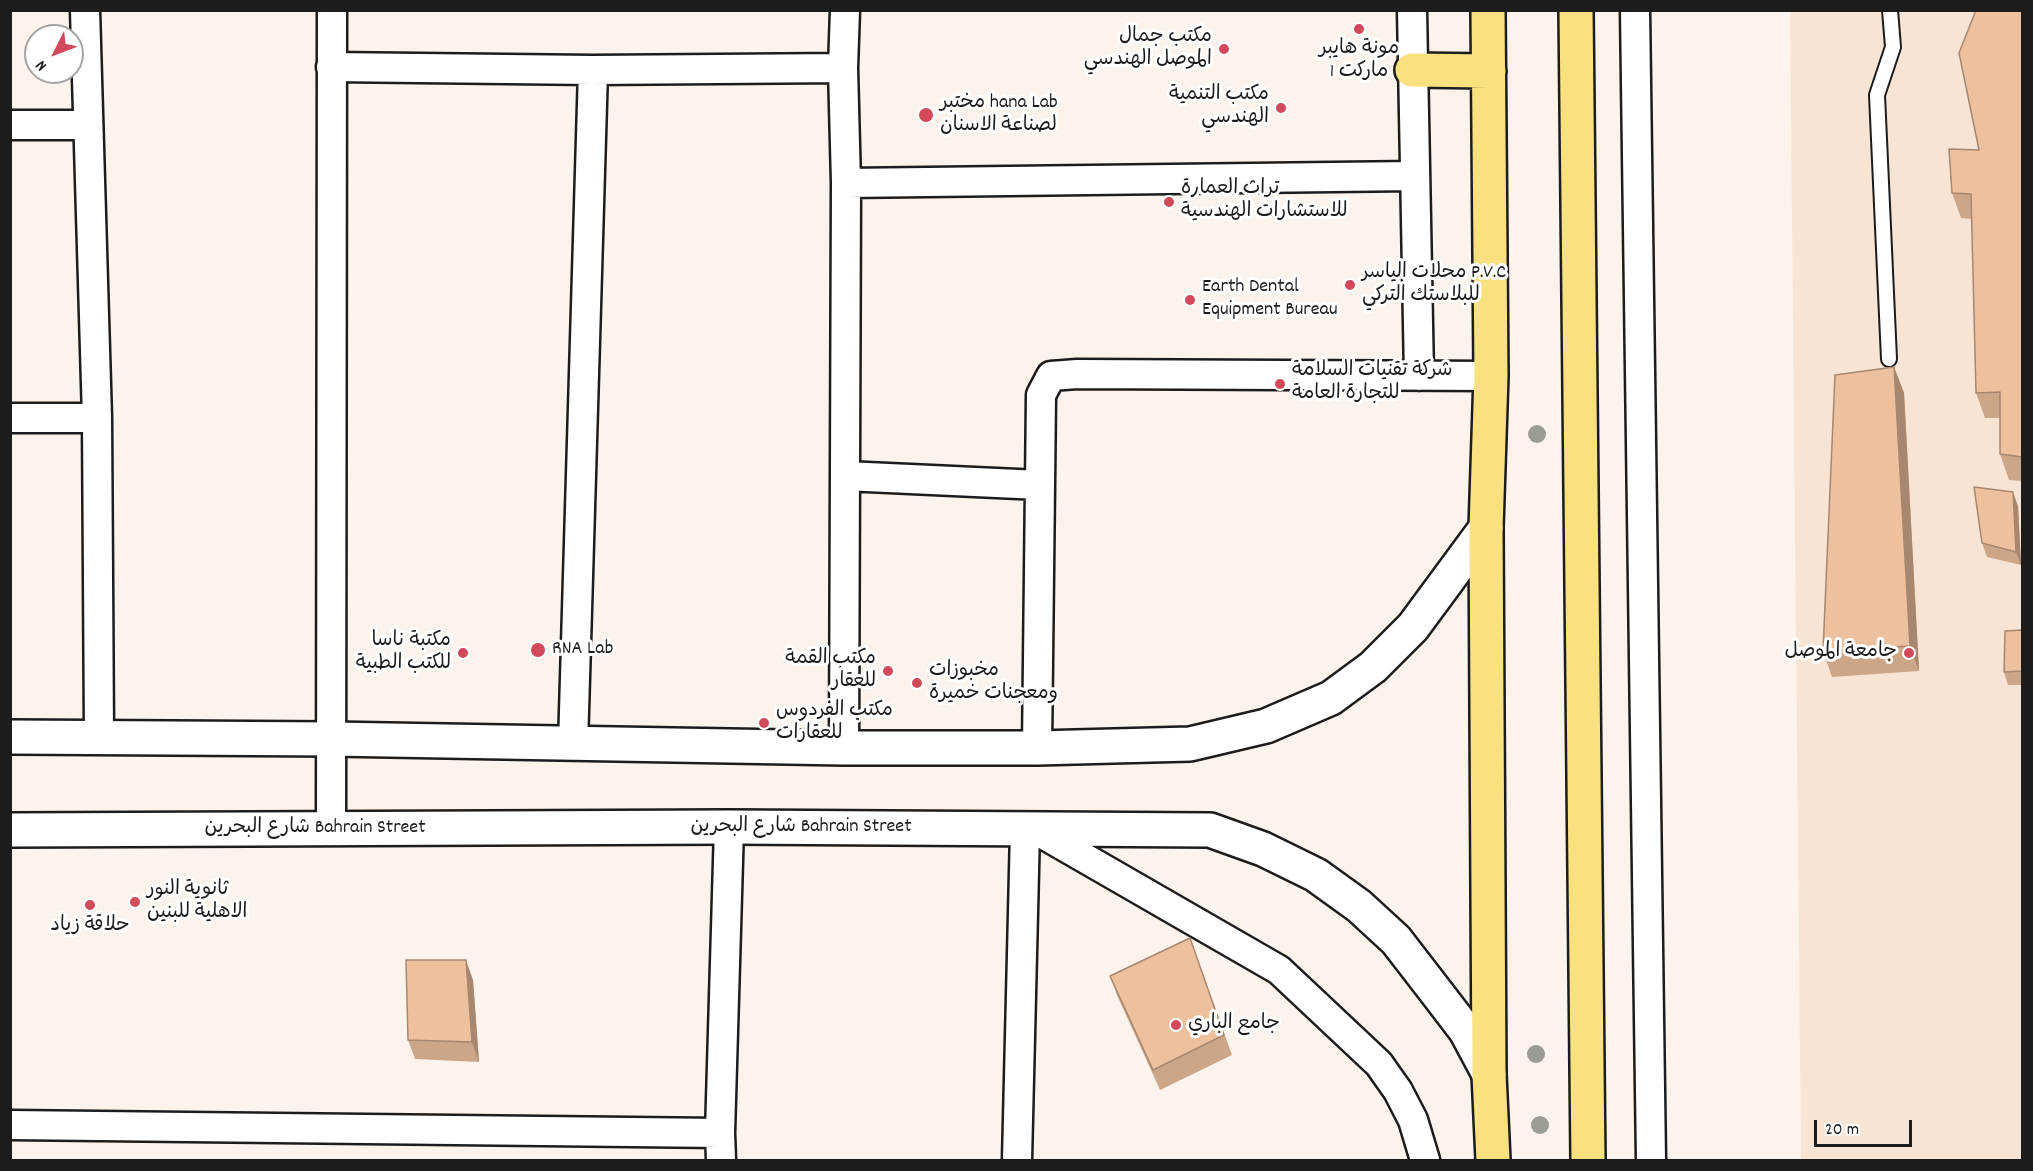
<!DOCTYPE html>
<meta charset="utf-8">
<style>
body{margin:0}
#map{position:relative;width:2033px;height:1171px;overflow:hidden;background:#fcf3ec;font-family:Dekko,sans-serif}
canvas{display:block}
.frame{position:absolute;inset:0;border:12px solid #1c1c1c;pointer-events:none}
.north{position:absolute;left:24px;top:24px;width:60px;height:60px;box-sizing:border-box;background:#fff;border:2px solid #a4a4a4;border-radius:50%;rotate:228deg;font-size:16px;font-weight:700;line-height:24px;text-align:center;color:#1c1c1c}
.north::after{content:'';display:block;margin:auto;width:21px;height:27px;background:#d1495b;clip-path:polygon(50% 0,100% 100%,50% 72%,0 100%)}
.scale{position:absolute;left:1814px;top:1120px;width:98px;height:27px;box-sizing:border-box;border:3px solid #1c1c1c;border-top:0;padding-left:8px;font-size:18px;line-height:21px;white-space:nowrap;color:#1c1c1c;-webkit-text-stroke:4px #fff;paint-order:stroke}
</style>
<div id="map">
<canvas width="2033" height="1171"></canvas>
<div class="frame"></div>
<div class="north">N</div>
<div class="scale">20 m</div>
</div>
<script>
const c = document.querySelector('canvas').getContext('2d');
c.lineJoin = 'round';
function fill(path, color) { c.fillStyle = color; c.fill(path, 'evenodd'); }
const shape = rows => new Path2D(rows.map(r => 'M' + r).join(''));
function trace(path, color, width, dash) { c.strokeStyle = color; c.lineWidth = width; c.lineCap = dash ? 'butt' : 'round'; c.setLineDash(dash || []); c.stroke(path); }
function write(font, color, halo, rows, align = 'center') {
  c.font = font + ' Dekko,"Playpen Sans Arabic",sans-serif'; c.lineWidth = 6; c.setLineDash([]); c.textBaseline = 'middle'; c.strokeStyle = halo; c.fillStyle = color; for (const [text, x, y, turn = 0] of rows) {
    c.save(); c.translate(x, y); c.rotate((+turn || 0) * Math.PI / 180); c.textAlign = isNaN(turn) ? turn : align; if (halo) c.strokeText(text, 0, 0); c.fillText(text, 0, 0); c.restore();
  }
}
fill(shape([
 [1790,11,2022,11,2022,1160,1801,1160]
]), '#f8e4d5');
const service = shape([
 [1889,359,1877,95,1893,47,1890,10]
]);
const minor = shape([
 [85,10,97,418,99,736],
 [1412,10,1419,376],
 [1635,10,1651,1160],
 [331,67,593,70,843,68],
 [10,125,88,125],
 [846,183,1414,176],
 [10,418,97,418],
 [845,476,1040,485,1041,395,1051,376,1077,374,1491,376],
 [573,745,593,70],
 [844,748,846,183,843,68,845,10],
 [1037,748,1040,485],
 [331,830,332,10],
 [1036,830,1279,970,1379,1064,1398,1091,1413,1120,1425,1160],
 [10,1125,720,1133],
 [721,1160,720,1133,729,827],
 [1017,1160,1025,830]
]);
const secondary = shape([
 [10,737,332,739,844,748,1037,748,1190,744,1266,726,1331,698,1373,667,1413,627,1486,528],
 [10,830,729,827,1210,830,1263,849,1316,875,1359,906,1396,940,1440,997,1466,1031,1489,1074]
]);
const trunk = shape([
 [1488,10,1491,376,1486,528,1489,1074,1493,1160],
 [1576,10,1588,1160],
 [1412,70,1489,71]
]);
trace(service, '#1c1c1c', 18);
trace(minor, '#1c1c1c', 33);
trace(secondary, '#1c1c1c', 38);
trace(trunk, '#1c1c1c', 38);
trace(service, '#fff', 14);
trace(minor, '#fff', 28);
trace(secondary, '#fff', 33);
trace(trunk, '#fae180', 33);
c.fillStyle = '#9a9e91';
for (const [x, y] of [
 [1537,434],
 [1536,1054],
 [1540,1125]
]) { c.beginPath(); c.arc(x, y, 9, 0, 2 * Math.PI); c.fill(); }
fill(shape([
 [2022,10,2022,481,2009,480,2000,454,2000,418,1985,418,1976,393,1972,219,1961,218,1952,193,1979,150],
 [1894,367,1904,393,1919,671,1832,677,1823,651],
 [2018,506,2021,565,1987,557,1982,543],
 [2022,630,2022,685,2008,685,2004,672],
 [1190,938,1232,1055,1160,1090,1117,995,1110,976],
 [473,980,479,1062,415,1059,408,1040]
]), '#cda688');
fill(shape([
 [1894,367,1904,393,1919,671,1910,646],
 [2013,492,2018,506,2021,565,2016,552],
 [466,960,473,980,479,1062,472,1042]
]), '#a7876f');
const building = shape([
 [1976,10,2022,10,2022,457,2000,454,2000,392,1976,393,1971,194,1952,193,1949,149,1979,150,1959,53,1976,10],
 [1894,367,1910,646,1823,651,1835,375,1894,367],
 [1974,487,2013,492,2016,552,1982,543,1974,487],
 [2022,630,2022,671,2004,672,2005,631,2022,630],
 [1190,938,1224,1035,1153,1070,1110,976,1190,938],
 [406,960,466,960,472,1042,408,1040,406,960]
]);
fill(building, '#eec19e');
trace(building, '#a7876f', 1.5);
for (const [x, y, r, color] of [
 [1359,29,6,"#d1495b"],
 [1224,49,6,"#d1495b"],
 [1281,108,6,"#d1495b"],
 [926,115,8,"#d1495b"],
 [1169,202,6,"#d1495b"],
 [1350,285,6,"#d1495b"],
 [1190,300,6,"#d1495b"],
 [1280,384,6,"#d1495b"],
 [538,650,8,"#d1495b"],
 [463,653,6,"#d1495b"],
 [1909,653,6,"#d1495b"],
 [888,671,6,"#d1495b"],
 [917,683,6,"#d1495b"],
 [764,723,6,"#d1495b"],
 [135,902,6,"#d1495b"],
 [90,905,6,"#d1495b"],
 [1176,1025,6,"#d1495b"]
]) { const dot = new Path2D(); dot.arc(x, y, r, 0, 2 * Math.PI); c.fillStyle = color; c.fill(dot); trace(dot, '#fff', 2); }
write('20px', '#1c1c1c', '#fff', [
 ["مكتب جمال",1212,38,"right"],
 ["الموصل الهندسي",1212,61,"right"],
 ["مونة هايبر",1359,50,"center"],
 ["ماركت 1",1359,73,"center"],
 ["مكتب التنمية",1269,96,"right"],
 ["الهندسي",1269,119,"right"],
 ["مختبر hana Lab",940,104],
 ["لصناعة الاسنان",940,127],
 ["تراث العمارة",1181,190],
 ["للاستشارات الهندسية",1181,213],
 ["محلات الياسر P.V.C",1362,274],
 ["للبلاستك التركي",1362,297],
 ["Earth Dental",1202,288],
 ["Equipment Bureau",1202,311],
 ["شركة تقنيات السلامة",1292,372],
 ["للتجارة العامة",1292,395],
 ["مكتبة ناسا",451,642,"right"],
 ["للكتب الطبية",451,665,"right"],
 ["RNA Lab",552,650],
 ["جامعة الموصل",1897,653,"right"],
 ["مكتب القمة",876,660,"right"],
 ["للعقار",876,683,"right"],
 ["مخبوزات",929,672],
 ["ومعجنات خميرة",929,695],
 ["مكتب الفردوس",776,712],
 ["للعقارات",776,735],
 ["ثانوية النور",147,891],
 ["الاهلية للبنين",147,914],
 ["حلاقة زياد",90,927,"center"],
 ["جامع الباري",1188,1025]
], 'left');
write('20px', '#1c1c1c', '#fff', [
 ["شارع البحرين Bahrain Street",801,828],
 ["شارع البحرين Bahrain Street",315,829]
]);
</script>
